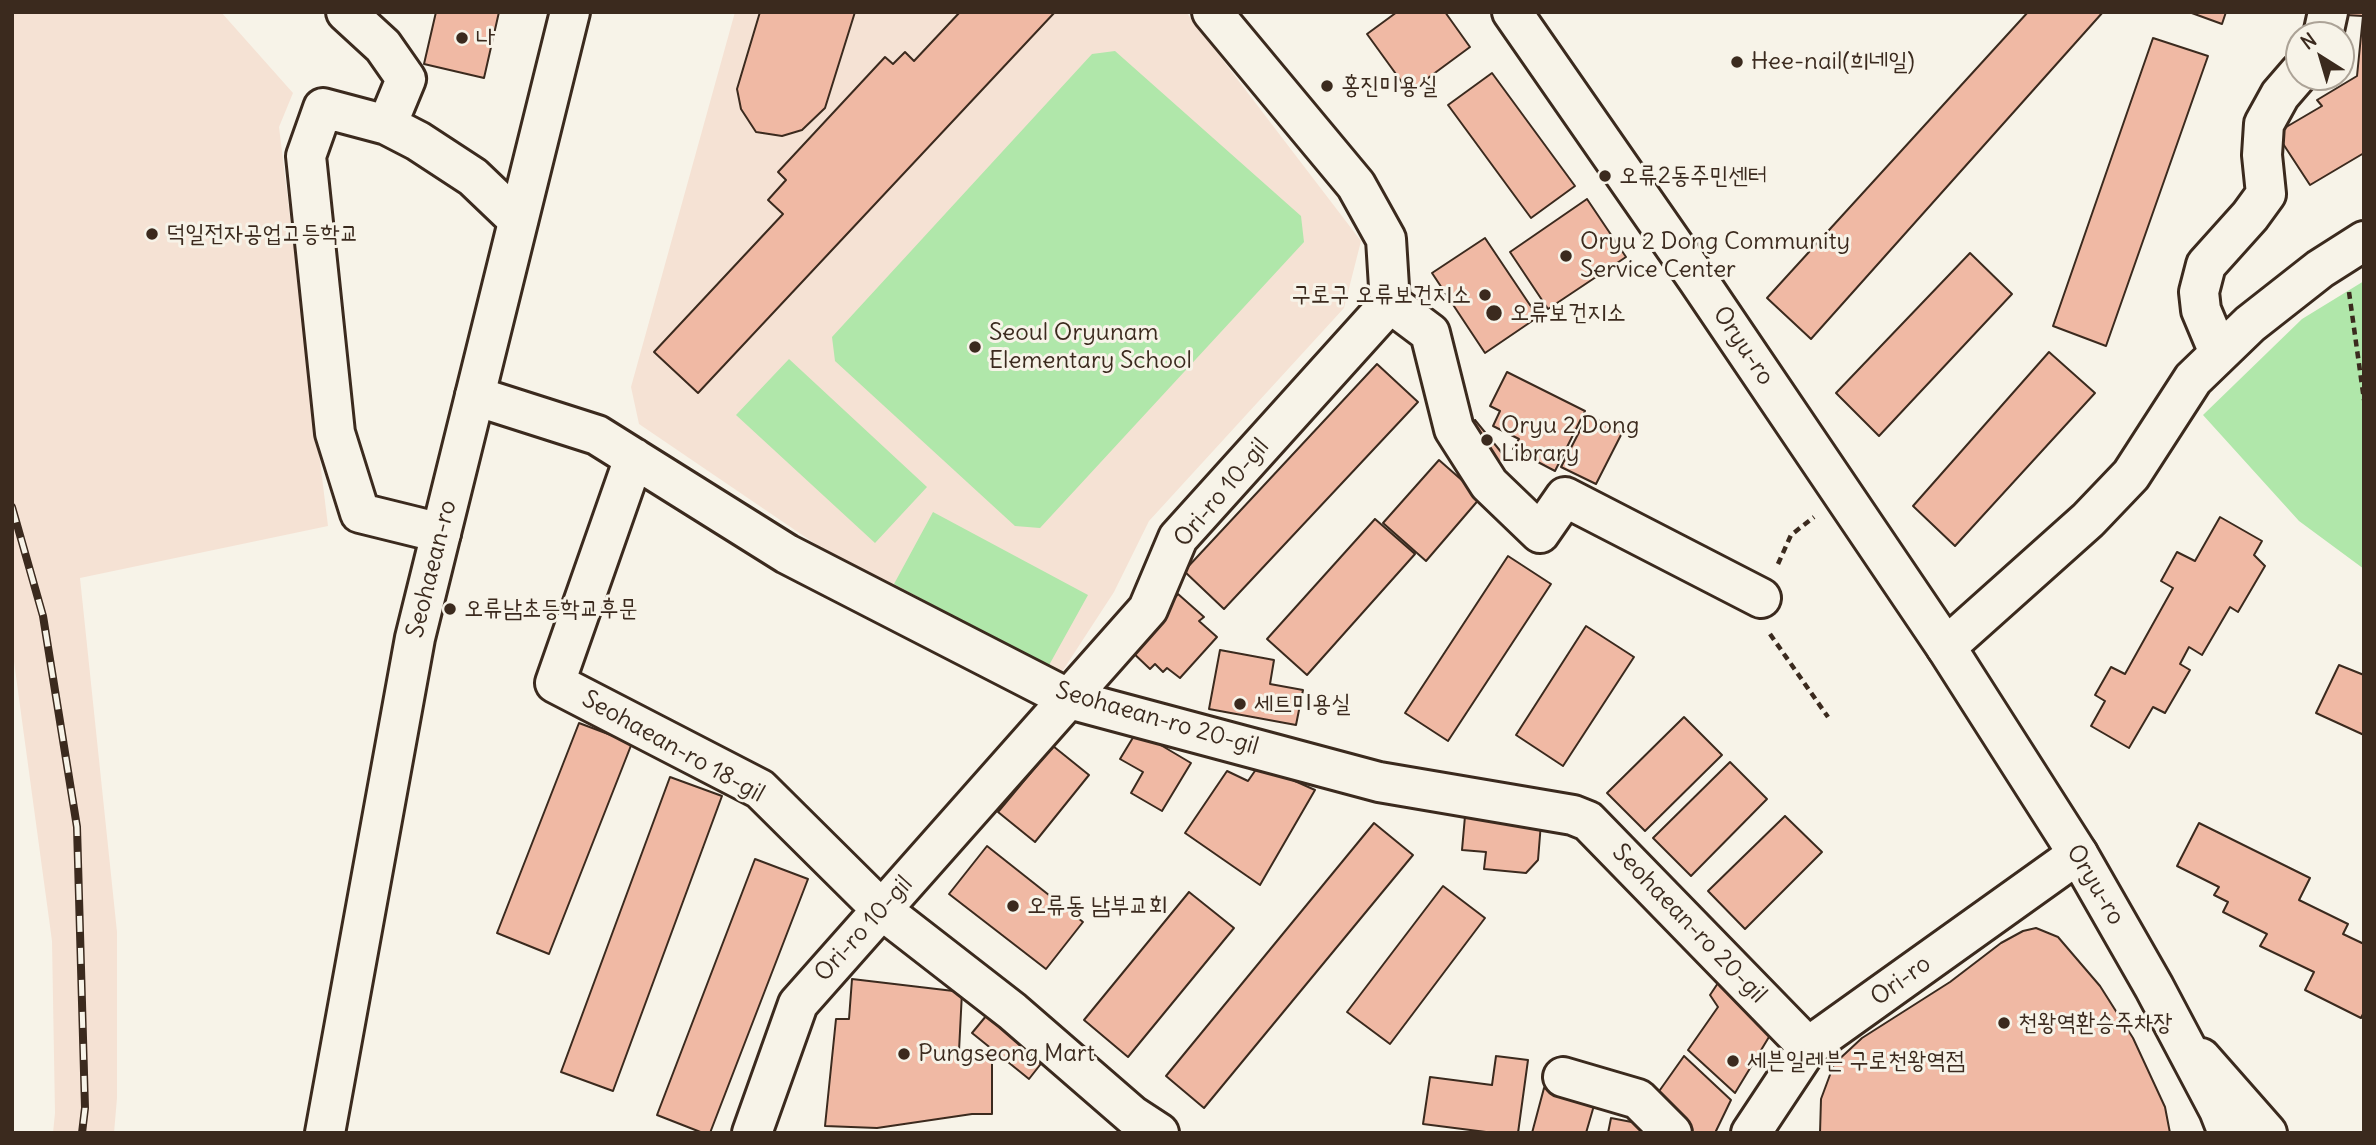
<!DOCTYPE html>
<meta charset="utf-8">
<style>
body{margin:0}
#map{position:relative;width:2376px;height:1145px;overflow:hidden;background:#f7f3e8;font-family:Delius,sans-serif}
canvas{display:block}
.frame{position:absolute;inset:0;border:14px solid #3b2a1e;pointer-events:none}
.north{position:absolute;left:2285px;top:21px;width:70px;height:70px;box-sizing:border-box;background:#f7f3e8;border:2px solid #aca397;border-radius:50%;rotate:323deg;font-size:19px;font-weight:700;line-height:28px;text-align:center;color:#3b2a1e}
.north::after{content:'';display:block;margin:auto;width:24px;height:32px;background:#3b2a1e;clip-path:polygon(50% 0,100% 100%,50% 72%,0 100%)}
</style>
<div id="map">
<canvas width="2376" height="1145"></canvas>
<div class="frame"></div>
<div class="north">N</div>
</div>
<script>
const c = document.querySelector('canvas').getContext('2d');
c.lineJoin = 'round';
function fill(path, color) { c.fillStyle = color; c.fill(path, 'evenodd'); }
const shape = rows => new Path2D(rows.map(r => 'M' + r).join(''));
function trace(path, color, width, dash) { c.strokeStyle = color; c.lineWidth = width; c.lineCap = dash ? 'butt' : 'round'; c.setLineDash(dash || []); c.stroke(path); }
function write(font, color, halo, rows, align = 'center') {
  c.font = font + ' Delius,"Poor Story",sans-serif'; c.lineWidth = 6; c.setLineDash([]); c.textBaseline = 'middle'; c.strokeStyle = halo; c.fillStyle = color; for (const [text, x, y, turn = 0] of rows) {
    c.save(); c.translate(x, y); c.rotate((+turn || 0) * Math.PI / 180); c.textAlign = isNaN(turn) ? turn : align; if (halo) c.strokeText(text, 0, 0); c.fillText(text, 0, 0); c.restore();
  }
}
fill(shape([
 [12,12,221,12,293,93,279,127,328,526,80,578,117,932,117,1098,114,1133,53,1133,55,1113,52,941,12,647],
 [735,12,1186,12,1361,241,1344,308,1149,521,1114,592,1056,681,889,594,639,424,631,387]
]), '#f5e2d4');
fill(shape([
 [1115,51,1301,216,1304,242,1040,528,1015,526,835,361,832,337,1092,54],
 [2364,281,2364,569,2299,521,2203,415,2302,319],
 [789,359,927,487,875,543,736,415],
 [933,512,1088,595,1048,667,894,584]
]), '#b0e7aa');
const building = shape([
 [436,12,499,12,484,78,424,64,436,12],
 [760,12,855,12,825,108,802,130,782,136,756,132,741,109,737,89,760,12],
 [960,12,1055,12,698,393,654,352,783,214,768,200,786,180,778,172,885,57,893,64,905,52,914,61,960,12],
 [1397,12,1445,12,1470,47,1409,92,1367,34,1397,12],
 [2028,12,2103,12,1811,339,1767,298,2028,12],
 [2189,12,2226,12,2222,24,2189,12],
 [2346,12,2364,12,2364,153,2310,185,2276,133,2322,106,2317,100,2357,76,2363,16,2345,15,2346,12],
 [2153,38,2208,56,2106,346,2053,326,2153,38],
 [1492,73,1575,186,1531,218,1448,105,1492,73],
 [1587,199,1626,257,1548,309,1510,252,1587,199],
 [1485,238,1538,317,1485,353,1432,273,1485,238],
 [1970,253,2012,294,1879,436,1836,393,1970,253],
 [2049,352,2095,393,1955,546,1913,506,2049,352],
 [1377,364,1418,402,1224,609,1184,571,1377,364],
 [1507,372,1585,411,1555,471,1513,449,1519,439,1493,426,1500,411,1490,406,1507,372],
 [1588,415,1622,433,1596,484,1561,467,1588,415],
 [1475,420,1506,458,1493,469,1461,432,1475,420],
 [1439,460,1481,497,1426,561,1383,523,1439,460],
 [2220,517,2262,541,2254,555,2265,566,2238,612,2230,607,2202,655,2189,647,2180,664,2190,670,2165,713,2153,707,2129,748,2091,726,2105,701,2095,695,2111,667,2125,674,2173,588,2161,581,2177,552,2195,561,2220,517],
 [1375,519,1415,554,1307,675,1267,639,1375,519],
 [1508,556,1551,584,1448,741,1405,713,1508,556],
 [1178,594,1204,617,1199,621,1217,637,1180,678,1167,668,1163,672,1155,664,1150,669,1129,649,1178,594],
 [1586,626,1634,657,1563,766,1516,735,1586,626],
 [1220,650,1274,660,1270,684,1303,690,1296,725,1209,709,1220,650],
 [2339,665,2364,675,2364,735,2316,713,2339,665],
 [1684,717,1722,755,1645,831,1607,793,1684,717],
 [579,723,632,743,549,954,497,933,579,723],
 [1137,731,1191,763,1162,811,1131,793,1143,772,1120,759,1137,731],
 [1053,746,1089,775,1035,842,998,812,1053,746],
 [1730,762,1767,799,1691,876,1653,838,1730,762],
 [1259,765,1315,790,1260,885,1185,833,1227,771,1248,781,1259,765],
 [670,777,722,796,613,1091,561,1072,670,777],
 [1465,816,1541,823,1538,860,1526,873,1484,869,1486,852,1462,850,1465,816],
 [1785,816,1822,852,1745,929,1708,891,1785,816],
 [1374,823,1413,855,1204,1108,1166,1076,1374,823],
 [2199,823,2310,878,2299,900,2348,924,2343,934,2364,944,2364,1012,2361,1018,2305,990,2314,972,2260,946,2267,934,2223,912,2228,902,2214,895,2219,887,2177,866,2199,823],
 [987,846,1083,922,1046,969,949,894,987,846],
 [755,859,808,879,710,1133,703,1133,657,1115,755,859],
 [1443,886,1485,918,1390,1044,1347,1012,1443,886],
 [1189,892,1234,928,1128,1057,1084,1020,1189,892],
 [2036,928,2058,937,2100,986,2133,1038,2165,1107,2170,1133,1820,1133,1821,1099,1834,1064,1862,1038,1950,982,2001,943,2023,931,2036,928],
 [852,979,962,992,959,1051,992,1058,992,1114,972,1114,877,1128,825,1126,836,1019,849,1019,852,979],
 [1720,980,1772,1032,1735,1093,1688,1050,1718,1007,1710,995,1720,980],
 [991,1010,1047,1056,1029,1079,972,1033,991,1010],
 [1496,1056,1528,1060,1518,1133,1494,1133,1423,1124,1430,1077,1492,1085,1496,1056],
 [1684,1056,1731,1100,1715,1133,1693,1133,1655,1097,1684,1056],
 [1544,1088,1595,1102,1586,1133,1532,1133,1544,1088],
 [1611,1118,1642,1124,1654,1133,1608,1133,1611,1118]
]);
fill(building, '#f0b9a4');
trace(building, '#3b2a1e', 2);
const minor = shape([
 [346,12,383,46,406,79,387,125,418,141,473,177,518,220],
 [1212,12,1356,185,1386,239,1390,303],
 [2323,35,2328,12],
 [387,125,323,108,306,156,335,433,360,513,441,533],
 [1390,303,1430,333,1454,429,1489,484,1540,533,1565,497,1761,598],
 [2219,353,2201,310,2199,292,2206,265,2250,216,2266,194,2262,155,2264,124,2280,95,2299,73],
 [475,396,597,435,787,554,1069,699,1379,782,1573,815,1588,821,1808,1047],
 [634,458,555,683,760,789,882,910,1012,1011,1133,1116,1159,1133],
 [1946,647,2088,520,2131,475,2193,379,2250,324,2320,269,2364,241],
 [2201,1058,2267,1133],
 [1563,1077,1638,1099,1672,1133],
 [752,1133,798,1004,1148,609,1178,538,1390,303],
 [1751,1133,1808,1047,2078,854]
]);
const major = shape([
 [1512,12,1698,280,1946,647,2078,854,2154,987,2219,1110,2228,1133],
 [325,1133,415,638,570,12]
]);
trace(minor, '#3b2a1e', 44);
trace(major, '#3b2a1e', 44);
trace(shape([
 [2349,292,2364,400],
 [1778,564,1791,535,1814,517],
 [1770,634,1828,717]
]), '#3b2a1e', 4.5, [7, 5]);
trace(minor, '#f7f3e8', 38);
trace(major, '#f7f3e8', 38);
const rail = shape([
 [12,507,43,616,77,827,85,1108,82,1133]
]);
trace(rail, '#3b2a1e', 8);
trace(rail, '#f7f3e8', 5, [16]);
for (const [x, y, r, color] of [
 [462,38,7,"#3b2a1e"],
 [1737,62,7,"#3b2a1e"],
 [1327,86,7,"#3b2a1e"],
 [1605,176,7,"#3b2a1e"],
 [152,234,7,"#3b2a1e"],
 [1566,256,7,"#3b2a1e"],
 [1485,295,7,"#3b2a1e"],
 [1494,313,9,"#3b2a1e"],
 [975,347,7,"#3b2a1e"],
 [1487,440,7,"#3b2a1e"],
 [450,609,7,"#3b2a1e"],
 [1240,704,7,"#3b2a1e"],
 [1013,906,7,"#3b2a1e"],
 [2004,1023,7,"#3b2a1e"],
 [904,1054,7,"#3b2a1e"],
 [1733,1061,7,"#3b2a1e"]
]) { const dot = new Path2D(); dot.arc(x, y, r, 0, 2 * Math.PI); c.fillStyle = color; c.fill(dot); trace(dot, '#f7f3e8', 2.5); }
write('24px', '#3b2a1e', '#f7f3e8', [
 ["나",476,38],
 ["Hee-nail(희네일)",1751,62],
 ["홍진미용실",1341,86],
 ["오류2동주민센터",1619,176],
 ["덕일전자공업고등학교",166,234],
 ["Oryu 2 Dong Community",1580,242],
 ["Service Center",1580,270],
 ["구로구 오류보건지소",1471,295,"right"],
 ["오류보건지소",1510,313],
 ["Seoul Oryunam",989,333],
 ["Elementary School",989,361],
 ["Oryu 2 Dong",1501,426],
 ["Library",1501,454],
 ["오류남초등학교후문",464,609],
 ["세트미용실",1254,704],
 ["오류동 남부교회",1027,906],
 ["천왕역환승주차장",2018,1023],
 ["Pungseong Mart",918,1054],
 ["세븐일레븐 구로천왕역점",1747,1061]
], 'left');
write('24px', '#3b2a1e', '#f7f3e8', [
 ["Oryu-ro",1743,346,56],
 ["Ori-ro 10-gil",1222,493,-50],
 ["Seohaean-ro",432,569,-76],
 ["Seohaean-ro 20-gil",1157,719,16],
 ["Seohaean-ro 18-gil",673,747,29],
 ["Oryu-ro",2095,885,59],
 ["Seohaean-ro 20-gil",1689,924,46],
 ["Ori-ro 10-gil",864,929,-48],
 ["Ori-ro",1901,981,-36]
]);
</script>
